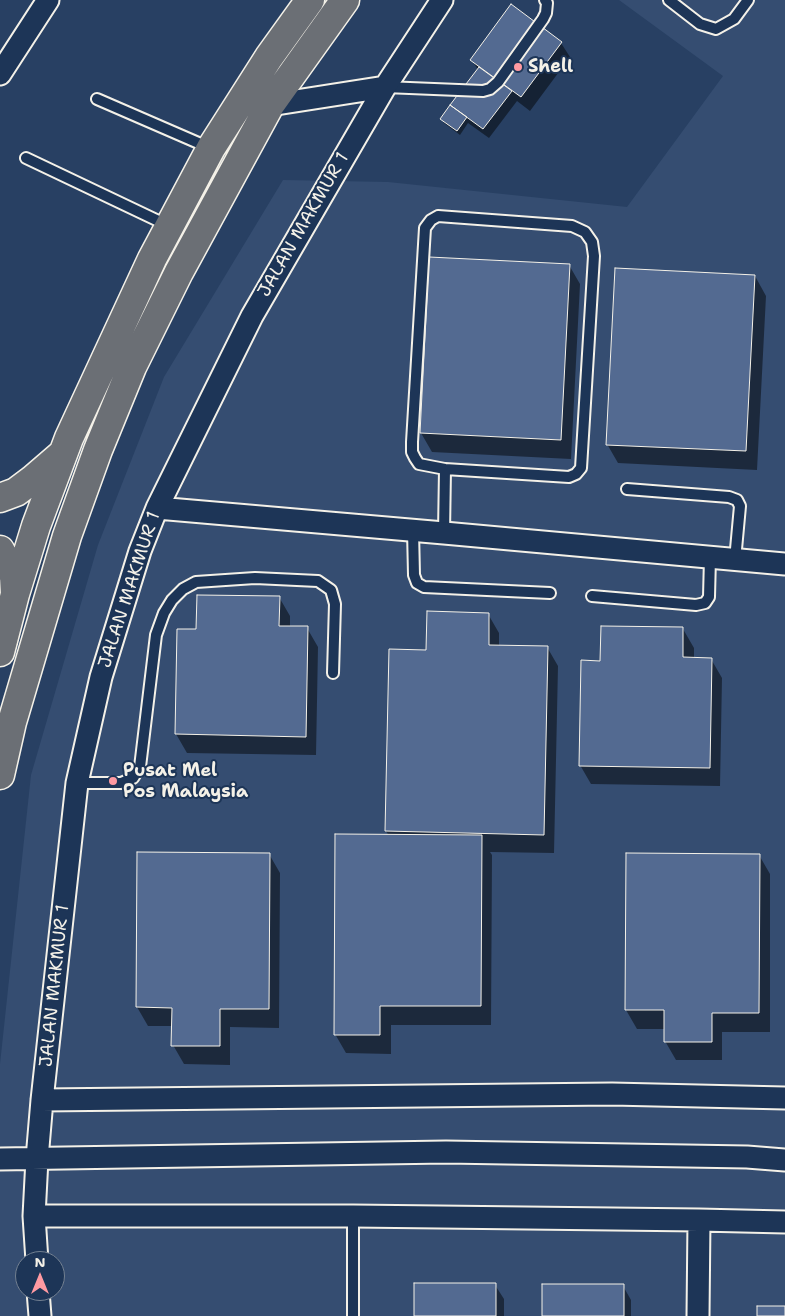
<!DOCTYPE html>
<style>
body{margin:0}
#map{position:relative;width:785px;height:1316px;overflow:hidden;background:#284063;font-family:"Shantell Sans",sans-serif}
canvas{display:block}
.north{position:absolute;left:15px;top:1251px;width:50px;height:50px;box-sizing:border-box;background:#1d3557;border:1px solid #738091;border-radius:50%;rotate:0deg;font-size:14px;font-weight:700;line-height:20px;text-align:center;color:#f4f1e8}
.north::after{content:'';display:block;margin:auto;width:18px;height:22px;background:#ff9aa2;clip-path:polygon(50% 0,100% 100%,50% 72%,0 100%)}
</style>
<div id="map">
<canvas width="785" height="1316"></canvas>
<div class="north">N</div>
</div>
<script>
const c = document.querySelector('canvas').getContext('2d');
c.lineJoin = 'round';
function fill(path, color) { c.fillStyle = color; c.fill(path, 'evenodd'); }
const shape = rows => new Path2D(rows.map(r => 'M' + r).join(''));
function trace(path, color, width, dash) { c.strokeStyle = color; c.lineWidth = width; c.lineCap = dash ? 'butt' : 'round'; c.setLineDash(dash || []); c.stroke(path); }
function write(font, color, halo, rows, align = 'center') {
  c.font = font + ' "Shantell Sans",sans-serif'; c.lineWidth = 4; c.setLineDash([]); c.textBaseline = 'middle'; c.strokeStyle = halo; c.fillStyle = color; for (const [text, x, y, turn = 0] of rows) {
    c.save(); c.translate(x, y); c.rotate((+turn || 0) * Math.PI / 180); c.textAlign = isNaN(turn) ? turn : align; if (halo) c.strokeText(text, 0, 0); c.fillText(text, 0, 0); c.restore();
  }
}
fill(shape([
 [619,0,785,0,785,1316,0,1316,0,1064,31,775,98,545,164,377,283,180,388,182,627,207,723,76],
 [25,1261,55,1261,55,1291,25,1291]
]), '#354d71');
fill(shape([
 [512,6,561,43,570,57,530,111,517,101,489,138,468,123,460,135,444,123,442,119,478,70,472,60],
 [569,265,580,284,571,459,432,452,421,433],
 [755,276,766,296,757,470,618,463,607,444],
 [279,597,290,616,290,627,307,628,318,647,316,755,187,753,176,734,197,631],
 [488,614,499,633,499,646,547,647,558,666,554,853,490,852,492,855,491,1025,391,1025,391,1054,346,1053,335,1034,389,836,386,831,428,652],
 [683,629,694,648,694,658,711,659,722,678,720,786,591,784,580,765,601,662],
 [269,854,280,873,279,1028,230,1027,230,1065,184,1064,173,1045,173,1026,148,1026,137,1007],
 [759,855,770,874,770,1032,722,1032,722,1060,676,1060,665,1041,665,1029,637,1029,626,1010],
 [495,1285,504,1299,504,1316,415,1316],
 [623,1286,631,1300,631,1316,543,1316]
]), '#0007');
const building = shape([
 [511,4,562,42,521,97,470,60,511,4],
 [479,67,512,91,483,129,450,105,479,67],
 [450,105,467,117,457,131,440,119,450,105],
 [429,257,570,264,561,440,420,433,429,257],
 [615,268,755,275,746,451,606,445,615,268],
 [197,595,280,596,279,626,308,626,306,737,175,734,177,629,196,629,197,595],
 [427,611,489,613,489,645,548,646,544,835,385,831,389,649,426,650,427,611],
 [601,626,683,627,683,657,712,658,710,768,579,766,581,660,600,661,601,626],
 [335,834,482,835,481,1006,380,1006,380,1035,334,1035,335,834],
 [137,852,270,853,269,1009,220,1009,220,1046,171,1046,172,1008,136,1007,137,852],
 [626,853,760,854,759,1013,712,1013,712,1042,664,1042,664,1010,625,1010,626,853],
 [414,1283,496,1283,496,1316,414,1316,414,1283],
 [542,1284,624,1284,624,1316,542,1316,542,1284],
 [757,1306,785,1306,785,1316,757,1316,757,1306]
]);
fill(building, '#536a91');
trace(building, '#f4f1e8', 1);
const service = shape([
 [669,0,700,24,716,29,734,19,748,0],
 [385,87,483,91,490,89,498,82,543,19,546,13,547,3,545,0],
 [97,99,210,148],
 [26,158,169,226],
 [438,216,572,226,585,232,592,242,594,256,581,468,576,474,569,477,445,469,419,464,415,458,412,452,412,442,425,228,431,220,438,216],
 [627,489,729,497,737,500,740,506,735,560],
 [413,530,414,575,417,583,424,587,550,593],
 [444,533,445,469],
 [592,596,696,605,705,603,709,597,710,557],
 [77,783,121,783,133,778,140,767,156,635,164,613,172,600,183,589,196,582,255,578,318,581,331,590,335,604,333,673],
 [353,1216,353,1316]
]);
const minor = shape([
 [0,74,48,0],
 [270,105,385,87],
 [157,508,444,533,785,564],
 [42,1100,612,1094,785,1098],
 [0,1159,446,1152,747,1157,785,1160],
 [34,1216,353,1216,699,1220,785,1222],
 [37,1261,34,1216,37,1159,42,1100,77,783,101,677,140,551,157,508,252,316,385,87,442,0],
 [38,1291,40,1316],
 [698,1316,699,1220]
]);
const primary = shape([
 [0,498,16,492,32,480,61,455],
 [0,550,14,576,15,594],
 [0,652,15,594,36,526,69,438,152,259,211,148,269,57,310,0],
 [0,775,12,722,67,536,98,450,132,367,179,272,270,105,345,0]
]);
trace(service, '#f4f1e8', 14);
trace(minor, '#f4f1e8', 25);
trace(primary, '#f4f1e8', 31);
trace(service, '#1d3557', 10);
trace(minor, '#1d3557', 21);
trace(primary, '#6b6f75', 28);
for (const [x, y, r, color] of [
 [518,67,5,"#ff9aa2"],
 [113,781,5,"#ff9aa2"]
]) { const dot = new Path2D(); dot.arc(x, y, r, 0, 2 * Math.PI); c.fillStyle = color; c.fill(dot); trace(dot, '#1d3557', 2); }
write('bold 18px', '#f4f1e8', '#1d3557', [
 ["Shell",528,67],
 ["Pusat Mel",123,771],
 ["Pos Malaysia",123,792]
], 'left');
write('18px', '#f4f1e8', '#1d3557', [
 ["JALAN MAKMUR 1",304,225,-60],
 ["JALAN MAKMUR 1",130,590,-72],
 ["JALAN MAKMUR 1",55,986,-84]
]);
</script>
